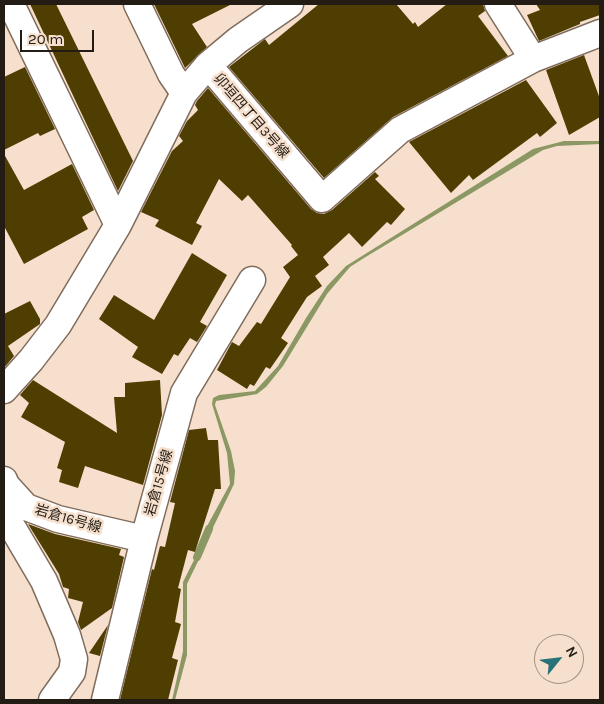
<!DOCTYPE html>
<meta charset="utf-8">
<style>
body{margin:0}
#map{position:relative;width:604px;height:704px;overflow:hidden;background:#f6e0cd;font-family:Karla,sans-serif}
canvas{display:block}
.frame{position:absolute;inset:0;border:5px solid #231c15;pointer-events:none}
.north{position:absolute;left:534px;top:634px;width:50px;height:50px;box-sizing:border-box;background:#f6e0cd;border:1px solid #a29283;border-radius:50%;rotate:61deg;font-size:14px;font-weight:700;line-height:20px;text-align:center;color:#231c15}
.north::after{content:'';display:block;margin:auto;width:18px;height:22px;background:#28727a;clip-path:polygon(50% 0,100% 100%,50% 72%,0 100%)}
.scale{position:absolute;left:20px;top:30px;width:74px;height:22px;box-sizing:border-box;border:2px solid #231c15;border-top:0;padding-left:6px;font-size:15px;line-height:18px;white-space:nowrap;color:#231c15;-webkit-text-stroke:4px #f6e0cd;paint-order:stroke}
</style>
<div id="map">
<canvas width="604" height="704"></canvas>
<div class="frame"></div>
<div class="north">N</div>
<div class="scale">20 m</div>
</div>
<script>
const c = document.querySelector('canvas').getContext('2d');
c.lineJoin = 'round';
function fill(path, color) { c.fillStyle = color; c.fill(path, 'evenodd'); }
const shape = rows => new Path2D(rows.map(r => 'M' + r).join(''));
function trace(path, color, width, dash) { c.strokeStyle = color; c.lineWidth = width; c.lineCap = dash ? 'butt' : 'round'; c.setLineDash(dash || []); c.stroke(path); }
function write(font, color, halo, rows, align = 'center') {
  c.font = font + ' Karla,"Noto Sans JP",sans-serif'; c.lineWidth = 5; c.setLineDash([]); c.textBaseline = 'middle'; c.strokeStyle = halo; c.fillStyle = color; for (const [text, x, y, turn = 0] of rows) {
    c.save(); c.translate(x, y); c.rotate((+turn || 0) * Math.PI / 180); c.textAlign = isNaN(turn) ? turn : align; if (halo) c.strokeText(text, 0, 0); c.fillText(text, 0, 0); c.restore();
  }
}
fill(shape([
 [564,141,600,141,600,144,557,146,543,150,364,258,350,267,327,294,283,366,266,387,257,394,216,401,215,405,231,451,235,471,234,484,208,538,204,537,206,528,230,484,227,453,212,404,213,398,219,395,255,391,278,366,306,318,327,286,346,266,533,149],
 [200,548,204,549,187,584,187,655,175,700,172,700,183,651,183,582]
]), '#8c9864');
trace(shape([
 [197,557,209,529]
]), '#8c9864', 8);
fill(shape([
 [30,4,56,4,133,161,118,191],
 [154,4,232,4,192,24,207,47,185,68],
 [319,4,396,4,413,24,415,22,418,27,447,4,483,4,485,11,478,16,508,56,393,117,324,178,229,67,265,39,269,45],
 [536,4,600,4,600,15,580,22,580,24,539,41,527,15,540,10],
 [584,55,600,99,600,117,569,135,546,70],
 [25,67,55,129,40,136,38,133,4,150,4,77],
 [526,80,557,123,540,137,537,133,473,180,469,175,451,193,409,142],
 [208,88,311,209,317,213,324,214,332,210,375,172,379,176,375,179,405,209,391,225,387,222,362,247,349,233,323,257,329,265,315,276,322,286,307,297,281,338,288,343,270,369,266,367,254,386,250,384,247,389,217,370,232,342,239,346,257,322,261,324,290,277,283,267,298,255,291,246,292,245,248,195,242,201,219,179,196,223,202,226,192,245,155,226,159,220,141,212,172,151,183,141,179,136,187,121,198,110,195,105,197,101],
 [4,154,24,190,72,164,94,210,82,217,88,229,24,264,4,226],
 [192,253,227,275,200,322,207,326,197,342,190,338,178,356,174,354,162,374,132,357,138,347,99,319,114,295,154,320],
 [30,301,40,319,40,324,8,346,14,356,4,368,4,314],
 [33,380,117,433,114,397,125,397,125,383,160,380,162,415,143,485,85,466,78,488,59,482,62,470,57,468,65,442,21,417,29,403,20,395],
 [206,428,208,440,218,440,221,489,215,489,195,552,188,550,178,588,181,589,175,622,181,624,172,658,178,660,168,700,120,700,152,569,154,570,160,546,165,547,175,503,170,502,189,430],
 [28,524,55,534,121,549,119,555,124,557,112,608,81,630,78,622,83,602,68,598,69,589,63,587,59,574],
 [108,625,100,656,89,653]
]), '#4f3e02');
const minor = shape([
 [11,4,118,225,184,93,208,65,322,199,400,130,533,59,600,33],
 [137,4,171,74,184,93],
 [498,4,533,59],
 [208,65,238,40,290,4],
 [4,390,31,360,58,325,118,225],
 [4,480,6,485,26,507,58,519,144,539],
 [4,513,44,581,67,635,74,659,72,672,52,700],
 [105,700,144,539,184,393,252,280]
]);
trace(minor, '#806c5c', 29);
trace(minor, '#fff', 26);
write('14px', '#231c15', '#f6e0cd', [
 ["卯垣四丁目3号線",251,116,49],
 ["岩倉15号線",159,483,-74],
 ["岩倉16号線",68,519,16]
]);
</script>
